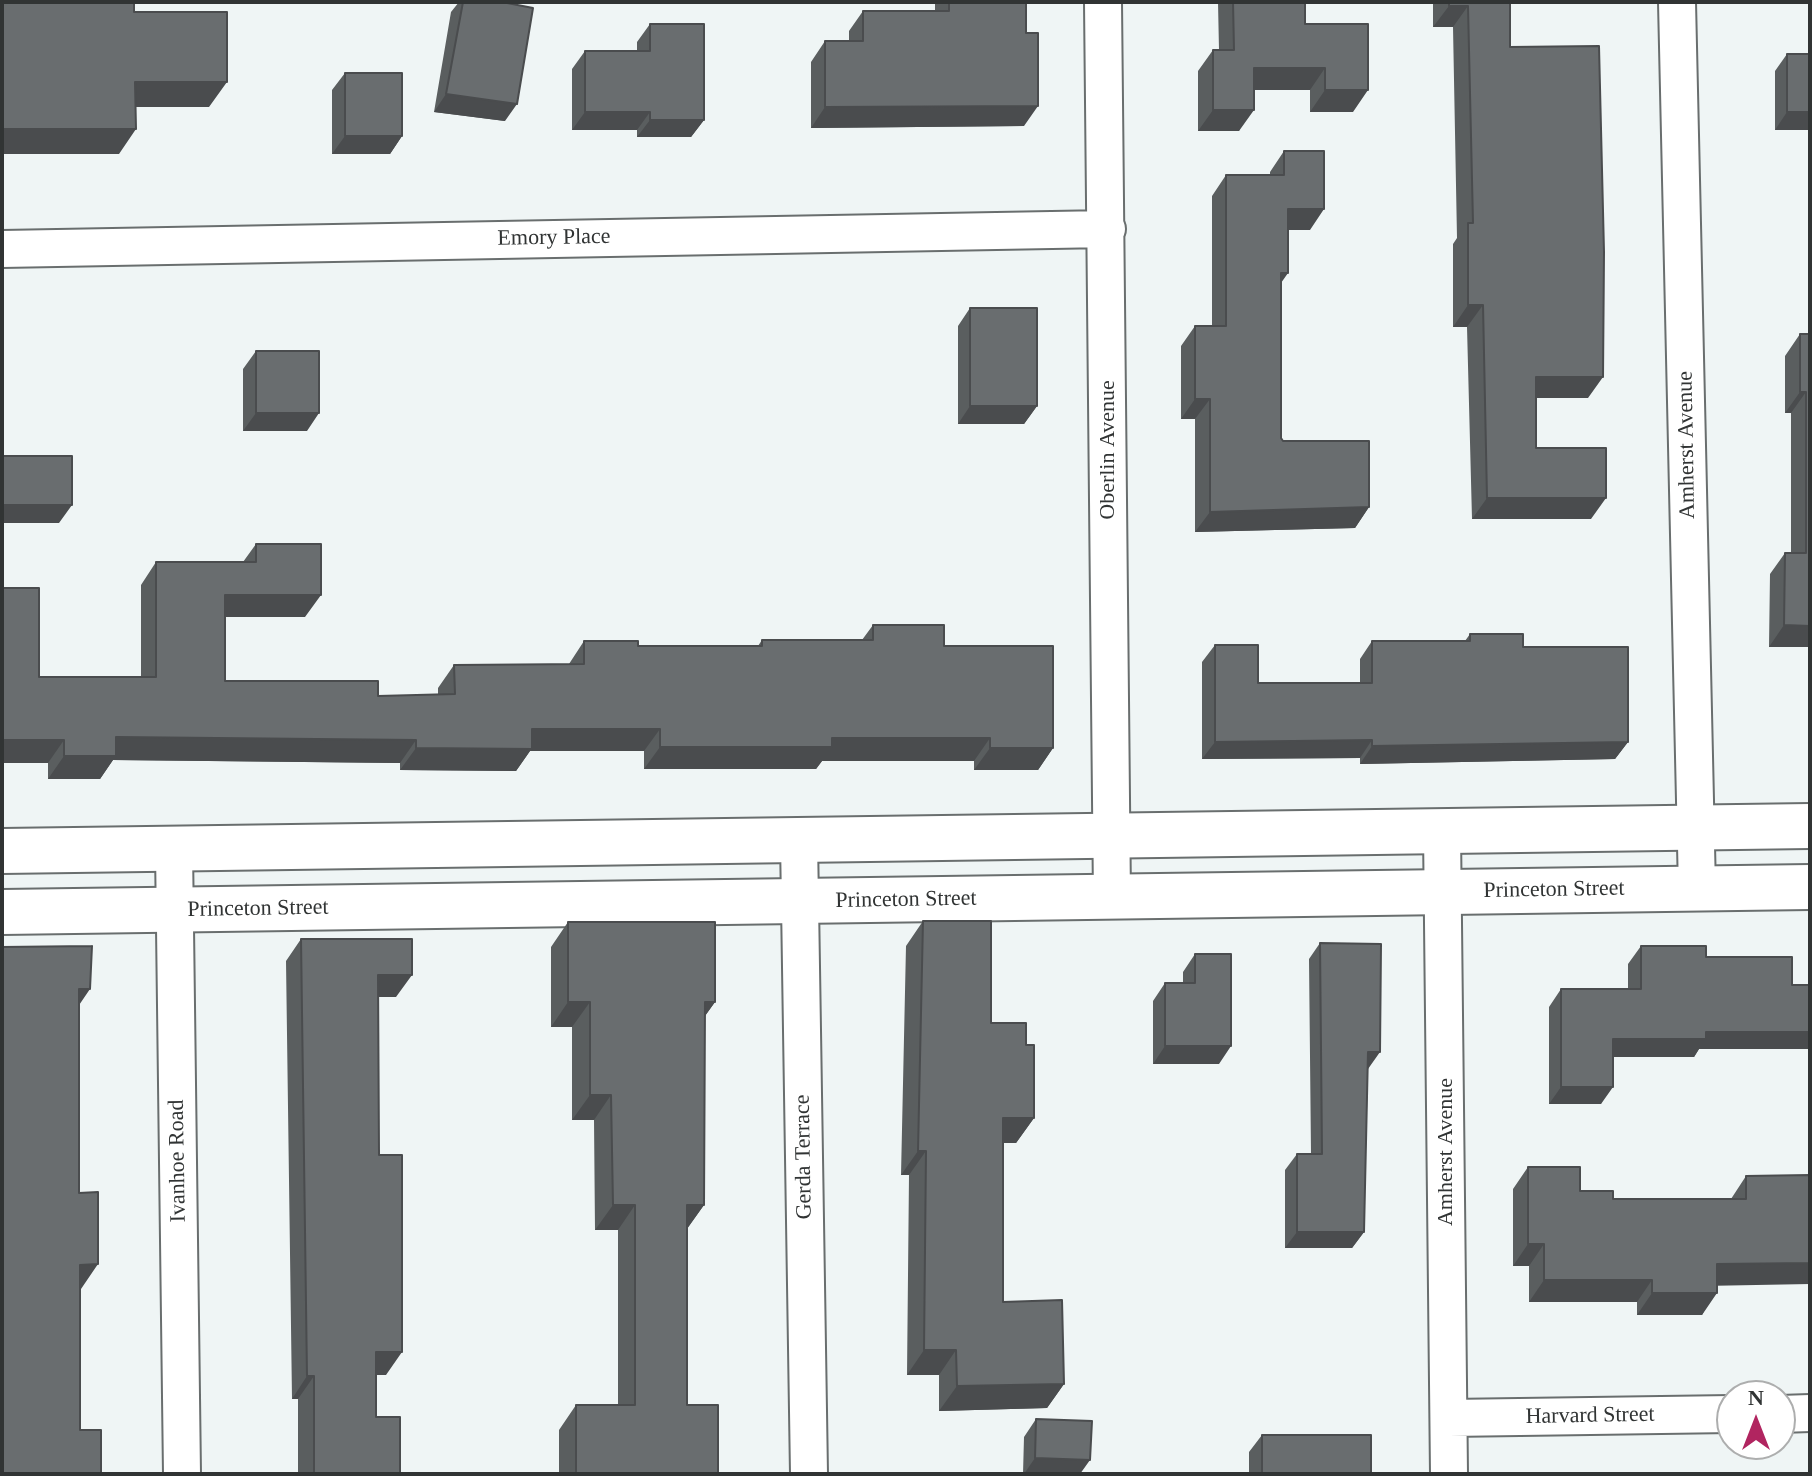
<!DOCTYPE html>
<style>
body{margin:0}
#map{position:relative;width:1812px;height:1476px;overflow:hidden;background:#eff5f5;font-family:Georgia,serif}
canvas{display:block}
.frame{position:absolute;inset:0;border:4px solid #313434;pointer-events:none}
.north{position:absolute;left:1716px;top:1380px;width:80px;height:80px;box-sizing:border-box;background:#fff;border:2px solid #adaeae;border-radius:50%;rotate:0deg;font-size:22px;font-weight:700;line-height:32px;text-align:center;color:#313434}
.north::after{content:'';display:block;margin:auto;width:28px;height:36px;background:#b12560;clip-path:polygon(50% 0,100% 100%,50% 72%,0 100%)}
</style>
<div id="map">
<canvas width="1812" height="1476"></canvas>
<div class="frame"></div>
<div class="north">N</div>
</div>
<script>
const c = document.querySelector('canvas').getContext('2d');
c.lineJoin = 'round';
const shape = rows => new Path2D(rows.map(r => 'M' + r).join(''));
function trace(path, color, width, dash) { c.strokeStyle = color; c.lineWidth = width; c.lineCap = dash ? 'butt' : 'round'; c.setLineDash(dash || []); c.stroke(path); }
function fill(path, color) { c.fillStyle = color; c.fill(path, 'evenodd'); }
function write(font, color, halo, rows, align = 'center') {
  c.font = font + ' Georgia,serif'; c.lineWidth = 8; c.setLineDash([]); c.textBaseline = 'middle'; c.strokeStyle = halo; c.fillStyle = color; for (const [text, x, y, turn = 0] of rows) {
    c.save(); c.translate(x, y); c.rotate((+turn || 0) * Math.PI / 180); c.textAlign = isNaN(turn) ? turn : align; if (halo) c.strokeText(text, 0, 0); c.fillText(text, 0, 0); c.restore();
  }
}
const minor = shape([
 [1103,2,1112,898],
 [1677,2,1697,889],
 [2,249,1107,229],
 [1442,831,1449,1474],
 [799,840,809,1474],
 [174,849,182,1474],
 [1780,1414,1810,1413],
 [1449,1418,1732,1414]
]);
const secondary = shape([
 [2,851,1810,826],
 [2,912,1810,887]
]);
trace(minor, '#696e6e', 40);
trace(secondary, '#696e6e', 48);
trace(minor, '#fff', 36);
trace(secondary, '#fff', 44);
fill(shape([
 [459,2,462,2,505,121,434,112,451,12],
 [935,2,1026,2,1024,126,811,128,811,62,825,41,849,41,849,31,863,11,935,11],
 [1218,2,1305,2,1305,24,1353,112,1310,112,1310,90,1254,90,1239,131,1198,131,1198,71,1213,50,1219,50],
 [1433,2,1510,2,1510,47,1588,398,1536,398,1536,448,1591,519,1472,519,1467,327,1453,327,1453,244,1457,238,1453,27,1433,27],
 [650,24,704,120,691,137,637,137,637,130,572,130,572,69,585,51,637,51,637,42],
 [1787,54,1810,130,1775,130,1775,71],
 [345,73,402,136,390,154,332,154,332,90],
 [1284,151,1310,230,1288,230,1281,282,1281,438,1283,441,1369,507,1355,528,1195,532,1195,419,1181,419,1181,346,1195,326,1212,326,1212,196,1226,175,1270,175,1270,172],
 [970,308,1037,406,1024,424,958,424,958,326],
 [1800,334,1810,334,1810,742,1808,742,1809,647,1769,647,1770,574,1785,553,1791,553,1791,413,1785,413,1785,356],
 [256,351,307,431,243,431,243,369],
 [256,544,305,617,225,617,225,681,378,696,438,695,438,688,454,665,569,664,584,641,638,646,758,646,762,640,862,640,873,625,944,646,1053,748,1038,770,974,770,974,761,822,761,816,769,644,769,644,751,530,751,516,771,400,770,400,763,113,760,100,779,48,779,48,763,2,763,39,677,141,677,141,585,156,562,243,562],
 [1470,634,1523,647,1628,742,1615,759,1360,764,1360,758,1202,759,1202,662,1215,645,1258,683,1360,683,1360,659,1372,641,1465,641],
 [923,921,991,1023,1026,1045,1034,1118,1016,1143,1003,1143,1003,1302,1064,1384,1047,1408,939,1411,939,1375,907,1375,909,1175,901,1175,906,946],
 [568,922,715,1002,705,1016,704,1205,687,1229,687,1405,718,1474,559,1474,559,1430,576,1405,618,1405,618,1230,595,1230,594,1120,572,1120,572,1027,551,1027,551,947],
 [301,939,396,997,378,997,379,1155,386,1375,376,1375,376,1417,400,1474,298,1474,298,1399,292,1399,286,961],
 [1320,943,1368,1069,1364,1232,1352,1248,1285,1248,1285,1170,1297,1154,1311,1154,1309,959],
 [1641,946,1706,957,1792,985,1810,1049,1699,1049,1694,1057,1613,1057,1601,1104,1549,1104,1549,1007,1561,989,1628,989,1628,964],
 [1195,954,1219,1064,1153,1064,1153,1001,1165,983,1183,983,1183,972],
 [1528,1167,1580,1191,1613,1199,1731,1199,1746,1176,1810,1175,1717,1286,1702,1315,1637,1315,1637,1302,1529,1302,1529,1266,1513,1266,1513,1189],
 [1036,1419,1080,1474,1023,1474,1024,1437],
 [1262,1435,1371,1474,1249,1474,1249,1452]
]), '#5a5e5f');
fill(shape([
 [1449,6,1468,6,1453,27,1433,27],
 [1254,68,1325,68,1310,90,1239,90],
 [135,82,227,82,209,107,118,107],
 [1325,90,1368,90,1353,112,1310,112],
 [446,94,517,104,505,121,434,112],
 [1038,106,1024,126,811,128,825,107],
 [1213,110,1254,110,1239,131,1198,131],
 [585,112,650,112,637,130,572,130],
 [1787,112,1810,112,1810,130,1775,130],
 [650,120,704,120,691,137,637,137],
 [2,129,136,129,119,154,2,154],
 [345,136,402,136,390,154,332,154],
 [1288,209,1324,209,1310,230,1274,230],
 [1281,273,1288,273,1274,293],
 [1468,305,1483,305,1467,327,1453,327],
 [1536,377,1603,377,1588,398,1521,398],
 [1800,392,1806,392,1791,413,1785,413],
 [1195,399,1210,399,1195,419,1181,419],
 [970,406,1037,406,1024,424,958,424],
 [256,413,319,413,307,431,243,431],
 [1487,498,1606,498,1591,519,1472,519],
 [2,505,72,505,59,523,2,523],
 [1369,507,1355,528,1195,532,1210,512],
 [225,595,321,595,305,617,209,617],
 [1784,625,1810,626,1809,647,1769,647],
 [532,729,660,729,644,751,530,751,516,771,400,770,416,748],
 [116,737,416,740,400,763,113,760,100,779,48,779,64,756],
 [832,738,990,738,974,761,822,761,816,769,644,769,660,747],
 [2,740,64,740,48,763,2,763],
 [1372,740,1360,758,1202,759,1215,742],
 [1628,742,1615,759,1360,764,1372,746],
 [990,748,1053,748,1038,770,974,770],
 [378,975,412,975,396,997,362,997],
 [79,989,90,989,73,1014],
 [568,1002,590,1002,572,1027,551,1027],
 [705,1002,715,1002,697,1027],
 [1706,1032,1810,1032,1810,1049,1699,1049,1694,1057,1601,1057,1613,1039],
 [1165,1046,1231,1046,1219,1064,1153,1064],
 [1368,1052,1380,1052,1368,1069],
 [1561,1087,1613,1087,1601,1104,1549,1104],
 [590,1095,611,1095,594,1120,572,1120],
 [1003,1118,1034,1118,1016,1143,985,1143],
 [918,1151,926,1151,909,1175,901,1175],
 [613,1205,635,1205,618,1230,595,1230],
 [687,1205,704,1205,686,1230],
 [1297,1232,1364,1232,1352,1248,1285,1248],
 [1528,1244,1544,1244,1529,1266,1513,1266],
 [1810,1263,1810,1284,1702,1286,1717,1264],
 [98,1264,81,1289,62,1290,80,1265],
 [1544,1280,1652,1280,1637,1302,1529,1302],
 [1652,1293,1717,1293,1702,1315,1637,1315],
 [924,1350,956,1350,939,1375,907,1375],
 [376,1352,402,1352,386,1375,360,1375],
 [307,1376,314,1376,298,1399,292,1399],
 [1064,1384,1047,1408,939,1411,957,1386],
 [1035,1458,1090,1460,1080,1474,1024,1474]
]), '#4a4c4e');
const building = shape([
 [2,2,134,2,134,12,227,12,227,82,135,82,136,129,2,129,2,2],
 [463,2,502,2,533,8,517,104,446,94,463,2],
 [949,2,1026,2,1026,33,1038,33,1038,106,825,107,825,41,863,41,863,11,949,11,949,2],
 [1233,2,1305,2,1305,24,1368,24,1368,90,1325,90,1325,68,1254,68,1254,110,1213,110,1213,50,1234,50,1233,2],
 [1449,2,1510,2,1510,47,1599,46,1604,252,1603,377,1536,377,1536,448,1606,448,1606,498,1487,498,1483,305,1468,305,1468,223,1473,223,1468,6,1449,6,1449,2],
 [650,24,704,24,704,120,650,120,650,112,585,112,585,51,650,51,650,24],
 [1787,54,1810,54,1810,112,1787,112,1787,54],
 [345,73,402,73,402,136,345,136,345,73],
 [1284,151,1324,151,1324,209,1288,209,1288,273,1281,273,1281,438,1283,441,1369,441,1369,507,1210,512,1210,399,1195,399,1195,326,1226,326,1226,175,1284,175,1284,151],
 [970,308,1037,308,1037,406,970,406,970,308],
 [1800,334,1810,334,1810,626,1784,625,1785,553,1806,553,1806,392,1800,392,1800,334],
 [256,351,319,351,319,413,256,413,256,351],
 [2,456,72,456,72,505,2,505,2,456],
 [256,544,321,544,321,595,225,595,225,681,378,681,378,696,455,694,454,665,584,664,584,641,638,641,638,646,762,646,762,640,873,640,873,625,944,625,944,646,1053,646,1053,748,990,748,990,738,832,738,832,747,660,747,660,729,532,729,532,749,416,748,416,740,116,737,116,756,64,756,64,740,2,740,2,588,39,588,39,677,156,677,156,562,256,562,256,544],
 [1470,634,1523,634,1523,647,1628,647,1628,742,1372,746,1372,740,1215,742,1215,645,1258,645,1258,683,1372,683,1372,641,1470,641,1470,634],
 [923,921,991,921,991,1023,1026,1023,1026,1045,1034,1045,1034,1118,1003,1118,1003,1302,1062,1300,1064,1384,957,1386,956,1350,924,1350,926,1151,918,1151,923,921],
 [568,922,715,922,715,1002,705,1002,704,1205,687,1205,687,1405,718,1405,718,1474,576,1474,576,1405,635,1405,635,1205,613,1205,611,1095,590,1095,590,1002,568,1002,568,922],
 [301,939,412,939,412,975,378,975,379,1155,402,1155,402,1352,376,1352,376,1417,400,1417,400,1474,314,1474,314,1376,307,1376,301,939],
 [1320,943,1381,944,1380,1052,1368,1052,1364,1232,1297,1232,1297,1154,1322,1154,1320,943],
 [92,946,90,989,79,989,79,1193,98,1192,98,1264,80,1265,80,1430,101,1430,101,1474,2,1474,2,947,92,946],
 [1641,946,1706,946,1706,957,1792,957,1792,985,1810,985,1810,1032,1706,1032,1706,1039,1613,1039,1613,1087,1561,1087,1561,989,1641,989,1641,946],
 [1195,954,1231,954,1231,1046,1165,1046,1165,983,1195,983,1195,954],
 [1528,1167,1580,1167,1580,1191,1613,1191,1613,1199,1746,1199,1746,1176,1810,1175,1810,1263,1717,1264,1717,1293,1652,1293,1652,1280,1544,1280,1544,1244,1528,1244,1528,1167],
 [1036,1419,1092,1421,1090,1460,1035,1458,1036,1419],
 [1262,1435,1371,1435,1371,1474,1262,1474,1262,1435]
]);
fill(building, '#696d6f');
trace(building, '#4a4c4e', 2);
write('22px', '#313434', '#fff', [
 ["Emory Place",554,238,-1],
 ["Amherst Avenue",1687,445,-91],
 ["Oberlin Avenue",1108,450,-90],
 ["Princeton Street",1554,890,-1],
 ["Princeton Street",906,900,-1],
 ["Princeton Street",258,909,-1],
 ["Amherst Avenue",1446,1152,-90],
 ["Gerda Terrace",804,1157,-91],
 ["Ivanhoe Road",178,1161,-91],
 ["Harvard Street",1590,1416,-1]
]);
</script>
